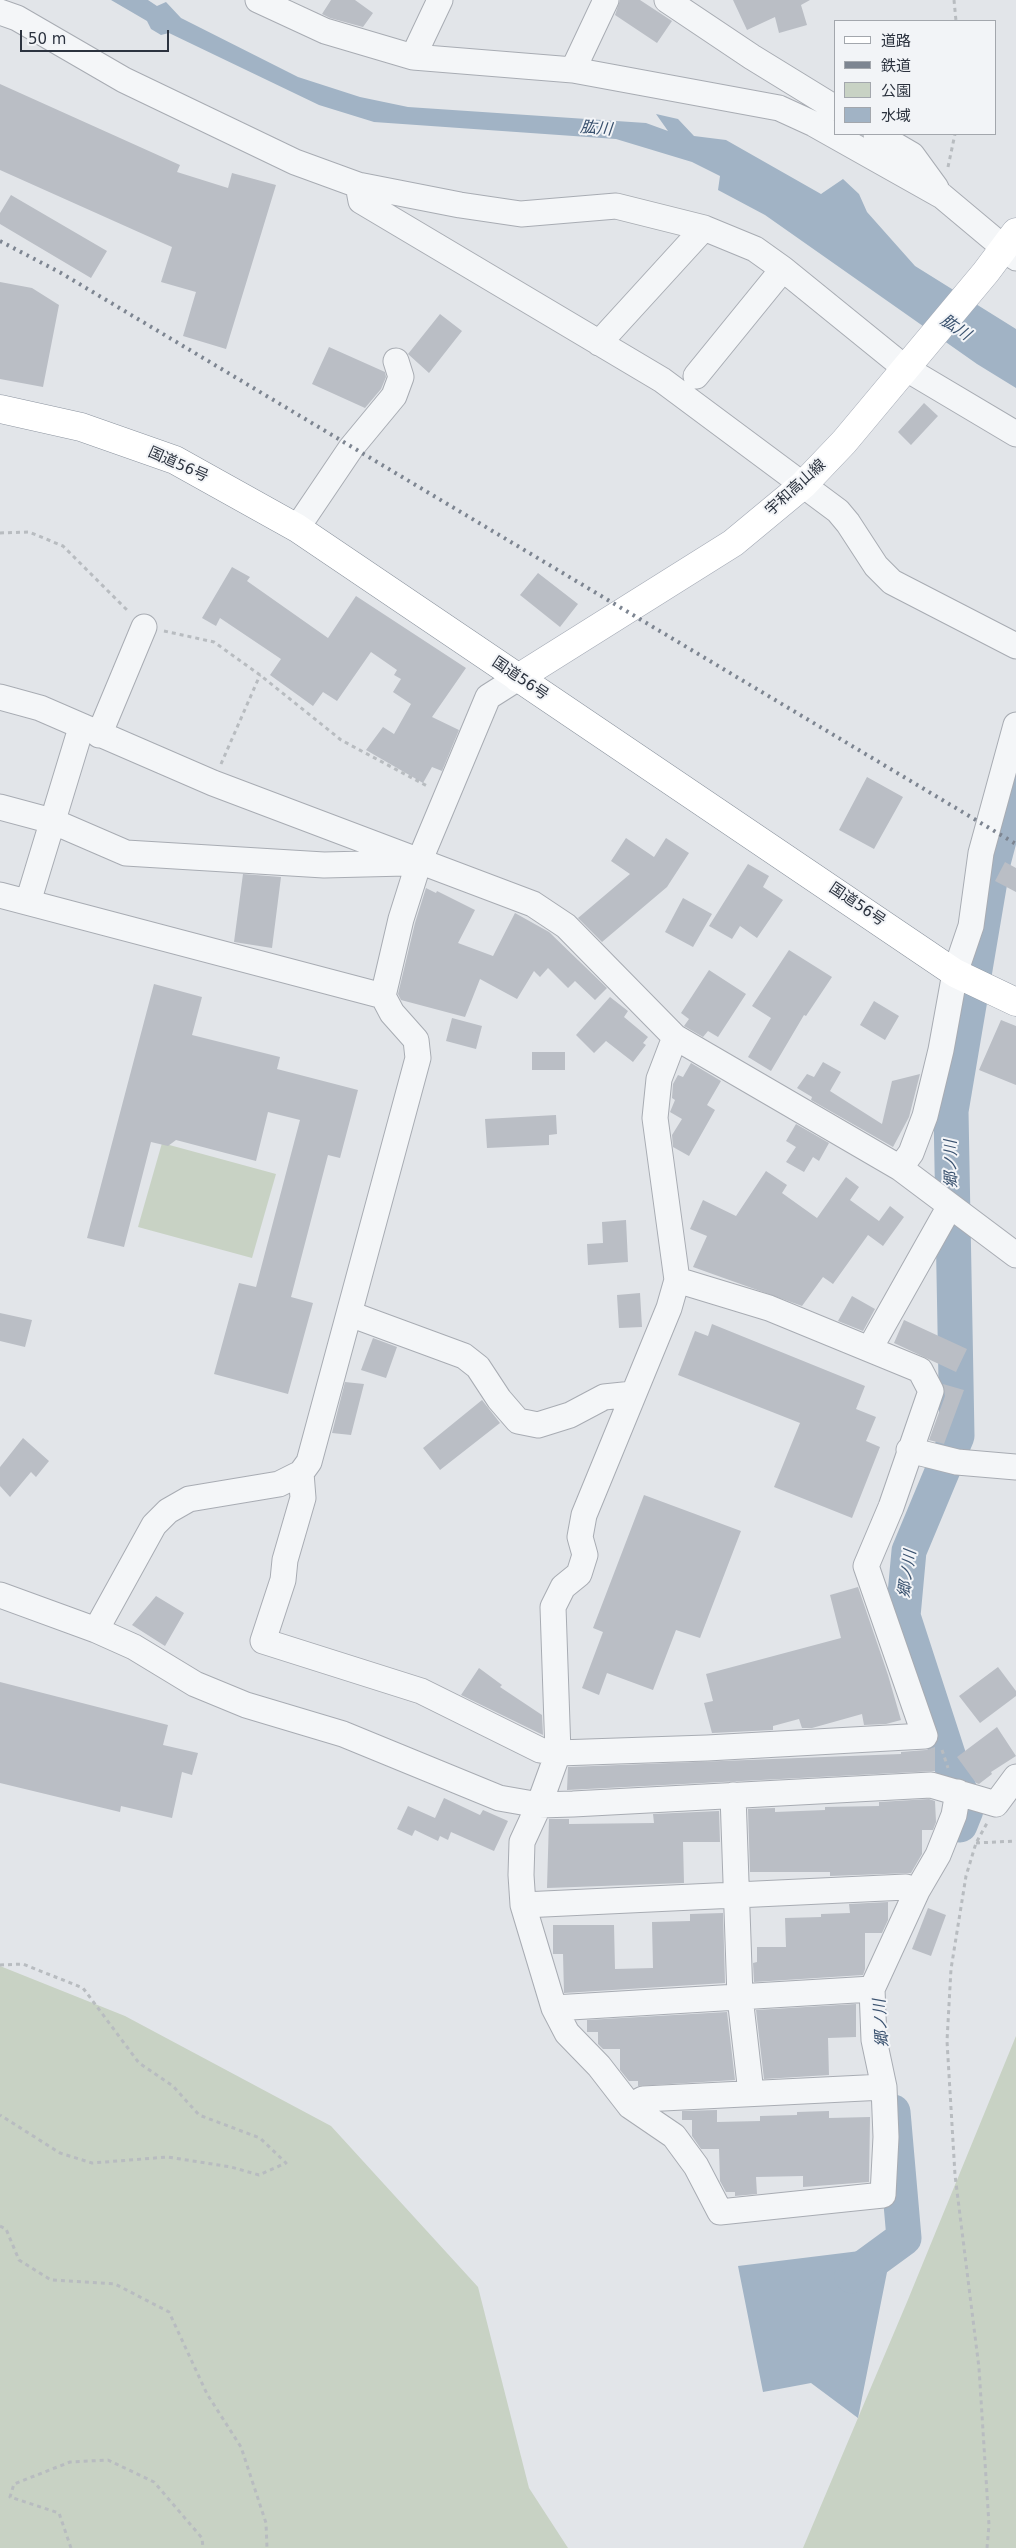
<!DOCTYPE html>
<meta charset="utf-8">
<style>
body{margin:0}
#map{position:relative;width:1016px;height:2548px;overflow:hidden;background:#e2e5e9;font-family:"DejaVu Sans","Noto Sans JP",sans-serif}
canvas{display:block}
.legend{position:absolute;left:834px;top:20px;width:162px;height:115px;box-sizing:border-box;background:#f2f4f7;border:1px solid #a3a7ad;margin:0;padding:6px 9px;list-style:none;font-size:15px;color:#2c333f}
.legend li{display:flex;align-items:center;gap:10px;height:25px}
.legend b{width:25px;border:1px solid #a3a7ad}
.scale{position:absolute;left:20px;top:30px;width:149px;height:22px;box-sizing:border-box;border:2px solid #2c333f;border-top:0;padding-left:6px;font-size:15px;line-height:18px;white-space:nowrap;color:#2c333f;-webkit-text-stroke:4px #f2f4f7;paint-order:stroke}
</style>
<div id="map">
<canvas width="1016" height="2548"></canvas>
<ul class="legend">
<li><b style="height:6px;background:#fff"></b>道路</li>
<li><b style="height:6px;background:#7d8591"></b>鉄道</li>
<li><b style="height:14px;background:#c8d2c4"></b>公園</li>
<li><b style="height:14px;background:#a1b3c5"></b>水域</li>
</ul>
<div class="scale">50 m</div>
</div>
<script>
const c = document.querySelector('canvas').getContext('2d');
c.lineJoin = 'round';
function fill(path, color) { c.fillStyle = color; c.fill(path, 'evenodd'); }
const shape = rows => new Path2D(rows.map(r => 'M' + r).join(''));
function trace(path, color, width, dash) { c.strokeStyle = color; c.lineWidth = width; c.lineCap = dash ? 'butt' : 'round'; c.setLineDash(dash || []); c.stroke(path); }
function write(font, color, halo, rows, align = 'center') {
  c.font = font + ' "DejaVu Sans","Noto Sans JP",sans-serif'; c.lineWidth = 4; c.setLineDash([]); c.textBaseline = 'middle'; c.strokeStyle = halo; c.fillStyle = color; for (const [text, x, y, turn = 0] of rows) {
    c.save(); c.translate(x, y); c.rotate((+turn || 0) * Math.PI / 180); c.textAlign = isNaN(turn) ? turn : align; if (halo) c.strokeText(text, 0, 0); c.fillText(text, 0, 0); c.restore();
  }
}
fill(shape([
 [162,1143,276,1174,252,1258,138,1227],
 [0,1966,125,2016,331,2126,478,2287,529,2488,568,2548,0,2548],
 [1016,2036,1016,2548,803,2548,907,2302]
]), '#c8d2c4');
fill(shape([
 [111,0,148,0,157,6,166,2,181,18,298,77,360,97,408,107,646,123,668,131,656,114,678,119,694,136,726,140,821,194,843,179,859,194,867,212,915,266,1016,329,1016,388,977,364,765,215,718,190,720,176,692,162,616,139,374,122,319,105,169,33,161,35,151,29,147,21],
 [892,2247,858,2418,811,2383,763,2392,738,2266]
]), '#a1b3c5');
trace(shape([
 [960,1825,966,1810,903,1616,909,1551,957,1436,951,1111,993,863,1016,776],
 [852,2276,904,2238,893,2112]
]), '#a1b3c5', 35);
fill(shape([
 [331,0,355,0,373,13,363,27,330,18,322,14],
 [620,0,640,0,672,21,657,43,615,15],
 [733,0,810,0,801,5,807,25,779,33,775,17,747,30],
 [0,84,180,165,177,172,228,188,232,173,276,185,226,349,183,336,196,292,161,282,172,247,0,170],
 [11,195,107,251,91,278,0,224,0,213],
 [0,282,32,288,59,305,43,387,0,379],
 [440,314,462,331,429,373,408,354],
 [329,347,385,372,386,377,381,389,365,408,312,384],
 [924,403,938,416,911,445,898,432],
 [232,567,250,577,247,581,328,638,356,596,466,668,432,717,459,730,442,771,432,767,423,783,366,750,383,727,394,734,411,704,393,692,401,679,394,675,397,670,371,652,337,701,323,692,313,706,270,675,281,659,220,618,216,626,202,618],
 [538,573,578,604,560,627,520,595],
 [867,777,903,797,874,849,839,830],
 [626,838,654,857,666,838,689,853,667,887,602,942,578,918,630,874,611,861],
 [1005,862,1016,868,1016,892,995,881],
 [748,864,769,876,763,887,783,900,757,938,740,926,732,939,709,926],
 [243,874,281,877,272,948,234,942],
 [426,888,436,893,437,891,475,910,458,943,493,956,515,913,549,932,607,988,595,1000,575,981,568,988,548,968,540,977,534,971,517,999,480,979,465,1017,401,1000,398,994,415,923],
 [683,898,712,914,693,947,665,932],
 [789,950,832,977,806,1016,804,1015,771,1071,748,1057,771,1018,752,1006],
 [709,970,746,994,718,1037,708,1031,703,1037,684,1026,689,1019,681,1013],
 [154,984,202,997,192,1035,280,1057,277,1069,358,1090,340,1158,328,1155,291,1297,313,1303,288,1394,214,1374,239,1283,256,1287,300,1120,268,1112,256,1161,176,1140,168,1146,151,1142,124,1247,87,1238],
 [610,997,628,1011,624,1017,648,1037,643,1043,646,1045,633,1062,606,1041,594,1053,576,1035],
 [874,1001,899,1016,885,1040,860,1025],
 [452,1018,482,1026,476,1049,446,1041],
 [1001,1020,1016,1026,1016,1085,979,1070],
 [532,1052,565,1052,565,1070,532,1070],
 [823,1062,841,1072,830,1091,882,1124,892,1081,920,1074,909,1117,893,1147,811,1100,812,1097,797,1088,807,1074,814,1077],
 [691,1063,721,1081,707,1105,715,1110,689,1156,673,1147,672,1135,682,1119,670,1112,675,1100,672,1098,673,1084,678,1075,683,1077],
 [556,1115,557,1134,549,1135,549,1145,487,1148,485,1119],
 [796,1124,829,1143,819,1161,813,1157,804,1172,786,1162,796,1147,786,1141],
 [766,1171,787,1185,782,1193,817,1218,846,1177,859,1187,850,1200,879,1221,890,1206,904,1217,883,1246,868,1235,833,1284,823,1277,802,1306,693,1267,707,1236,690,1229,703,1200,736,1216],
 [626,1220,628,1262,588,1265,587,1244,603,1243,602,1222],
 [640,1293,642,1327,619,1328,617,1295],
 [852,1296,875,1309,863,1331,838,1321],
 [0,1313,32,1320,25,1347,0,1341],
 [904,1320,967,1349,956,1372,894,1343],
 [712,1324,865,1386,856,1409,876,1417,866,1441,880,1447,852,1518,774,1487,800,1423,678,1375,695,1331,708,1336],
 [373,1338,397,1347,386,1378,361,1370],
 [345,1382,364,1384,351,1435,332,1433],
 [943,1384,964,1390,944,1444,929,1440,945,1396],
 [482,1400,500,1423,440,1470,423,1448],
 [23,1438,49,1461,36,1477,31,1472,10,1497,0,1486,0,1467],
 [644,1495,741,1531,700,1638,676,1630,653,1690,607,1673,599,1695,582,1688,603,1632,593,1628],
 [858,1587,888,1675,901,1720,886,1724,864,1725,862,1714,812,1728,802,1728,799,1719,773,1726,773,1730,712,1733,704,1703,713,1701,706,1674,841,1638,830,1595],
 [156,1596,184,1613,165,1646,132,1625],
 [998,1667,1016,1691,1016,1696,980,1723,959,1696],
 [479,1668,502,1685,500,1687,542,1715,543,1735,461,1695],
 [0,1682,168,1725,163,1745,198,1753,192,1775,182,1772,172,1818,121,1806,120,1812,0,1783],
 [997,1727,1016,1756,991,1772,992,1774,979,1784,976,1783,957,1757],
 [935,1747,935,1771,567,1790,568,1767,901,1754,901,1752,926,1750],
 [444,1798,480,1815,483,1810,508,1821,494,1851,451,1832,448,1840,440,1836,438,1841,415,1830,412,1836,397,1829,408,1806,435,1818],
 [929,1799,935,1801,936,1822,933,1830,922,1830,922,1854,911,1873,830,1876,830,1872,750,1872,748,1809,775,1808,775,1812,825,1810,825,1807,879,1806,879,1802],
 [719,1811,720,1842,683,1842,684,1883,547,1888,549,1819,569,1819,569,1824,654,1823,653,1814],
 [888,1902,888,1920,882,1933,865,1933,865,1969,863,1975,754,1982,753,1963,757,1962,757,1947,786,1947,785,1918,821,1917,821,1914,850,1913,849,1904],
 [928,1908,946,1915,931,1956,912,1949],
 [723,1913,725,1983,564,1993,563,1954,553,1954,553,1925,614,1925,615,1969,653,1968,652,1922,690,1921,690,1914],
 [856,2004,856,2037,828,2038,829,2075,764,2079,756,2010],
 [727,2012,735,2080,638,2086,638,2081,629,2081,620,2070,620,2049,603,2049,598,2044,598,2032,587,2032,587,2020],
 [717,2110,717,2122,760,2121,760,2116,797,2115,797,2112,829,2111,829,2118,870,2117,869,2182,803,2187,803,2176,756,2177,757,2194,735,2196,735,2192,726,2192,720,2181,719,2149,701,2149,692,2136,692,2120,682,2120,682,2111]
]), '#babec5');
const minor = shape([
 [258,0,325,31,413,57,573,70,779,108,814,124,942,196,1016,258],
 [667,0,752,57,835,108],
 [0,12,17,18,124,80,295,162,358,185,460,205,521,214,616,206,704,228,755,249,783,269,905,368,1016,434],
 [413,57,440,0],
 [573,70,606,0],
 [876,134,912,155,936,188],
 [358,185,361,201,662,380,838,511,848,523,876,566,892,582,1016,646],
 [599,343,704,228],
 [696,376,783,269],
 [297,528,351,448,394,396,401,377,396,361],
 [0,697,40,708,213,783,533,904,566,926,675,1037,900,1168,1016,1255],
 [99,735,144,627],
 [0,807,52,821,126,853,324,865,406,863],
 [0,895,383,996],
 [28,902,81,728],
 [675,1037,659,1079,655,1118,677,1280,669,1308,584,1515,580,1537,585,1555,579,1574,563,1587,553,1607,558,1753,539,1805,522,1842,521,1875,523,1905,554,2008,567,2033,599,2066,630,2106,674,2136,696,2166,720,2212,883,2195,886,2137,884,2087,874,2040,872,1989,917,1891,938,1855,954,1815,958,1792],
 [900,1168,911,1153,925,1116,941,1050,955,973,971,926,981,853,1016,725],
 [350,1314,464,1356,478,1367,499,1399,518,1421,538,1425,570,1415,604,1397,633,1394],
 [870,1348,950,1206],
 [909,1450,957,1462,1016,1467],
 [301,1473,303,1498,285,1560,283,1580,263,1641,421,1691,540,1750,558,1753,707,1748,925,1736,866,1566,891,1507,931,1391,920,1370,769,1308,677,1280],
 [0,1595,96,1630,134,1647,195,1684,246,1705,343,1734,499,1798,539,1805,573,1804,931,1785,996,1804,1016,1777],
 [96,1630,154,1525,168,1511,189,1499,279,1484,301,1473,309,1462,418,1058,416,1040,392,1013,383,996,401,919,419,862,488,697,518,678],
 [733,1795,740,1997,751,2093],
 [523,1905,906,1887,917,1891],
 [554,2008,872,1989],
 [630,2106,643,2099,884,2087]
]);
const major = shape([
 [518,678,733,543,803,485,844,442,986,272,1016,232]
]);
const highway = shape([
 [0,409,81,427,175,460,297,528,955,973,1016,1002]
]);
trace(minor, '#a8acb3', 27);
trace(major, '#a3a9b4', 29);
trace(highway, '#8b939e', 29);
trace(shape([
 [954,0,956,21],
 [948,167,955,134],
 [0,533,29,532,63,546,129,612],
 [164,631,214,642,260,675,341,740,427,786],
 [221,764,260,675],
 [942,1750,948,1768],
 [976,1843,1016,1841],
 [0,1965,23,1964,83,1988,139,2063,173,2086,199,2115,260,2138,286,2163,259,2175,231,2167,168,2157,92,2163,60,2153,0,2115],
 [0,2226,6,2229,19,2260,51,2280,115,2284,169,2312,207,2394,241,2447,266,2523,267,2548],
 [71,2548,59,2513,10,2497,14,2484,70,2462,108,2460,154,2482,202,2538,203,2548],
 [987,2548,989,2525,979,2368,955,2175,947,2041,951,1969,966,1876,976,1843,987,1823]
]), '#b8bcc0', 3, [4, 4]);
trace(minor, '#f4f6f8', 25);
trace(major, '#fff', 28);
trace(highway, '#fff', 28);
trace(shape([
 [0,241,61,273,1016,844]
]), '#7d8591', 4, [2.5, 5]);
write('15px', '#2c333f', '#f2f4f7', [
 ["国道56号",178,465,24],
 ["宇和高山線",796,488,-42],
 ["国道56号",520,679,34],
 ["国道56号",857,905,34]
]);
write('italic 16px', '#3a526f', '#f2f4f7', [
 ["肱川",596,129,5],
 ["肱川",955,328,34],
 ["郷ノ川",952,1164,-91],
 ["郷ノ川",908,1574,-82],
 ["郷ノ川",882,2023,-94]
]);
</script>
